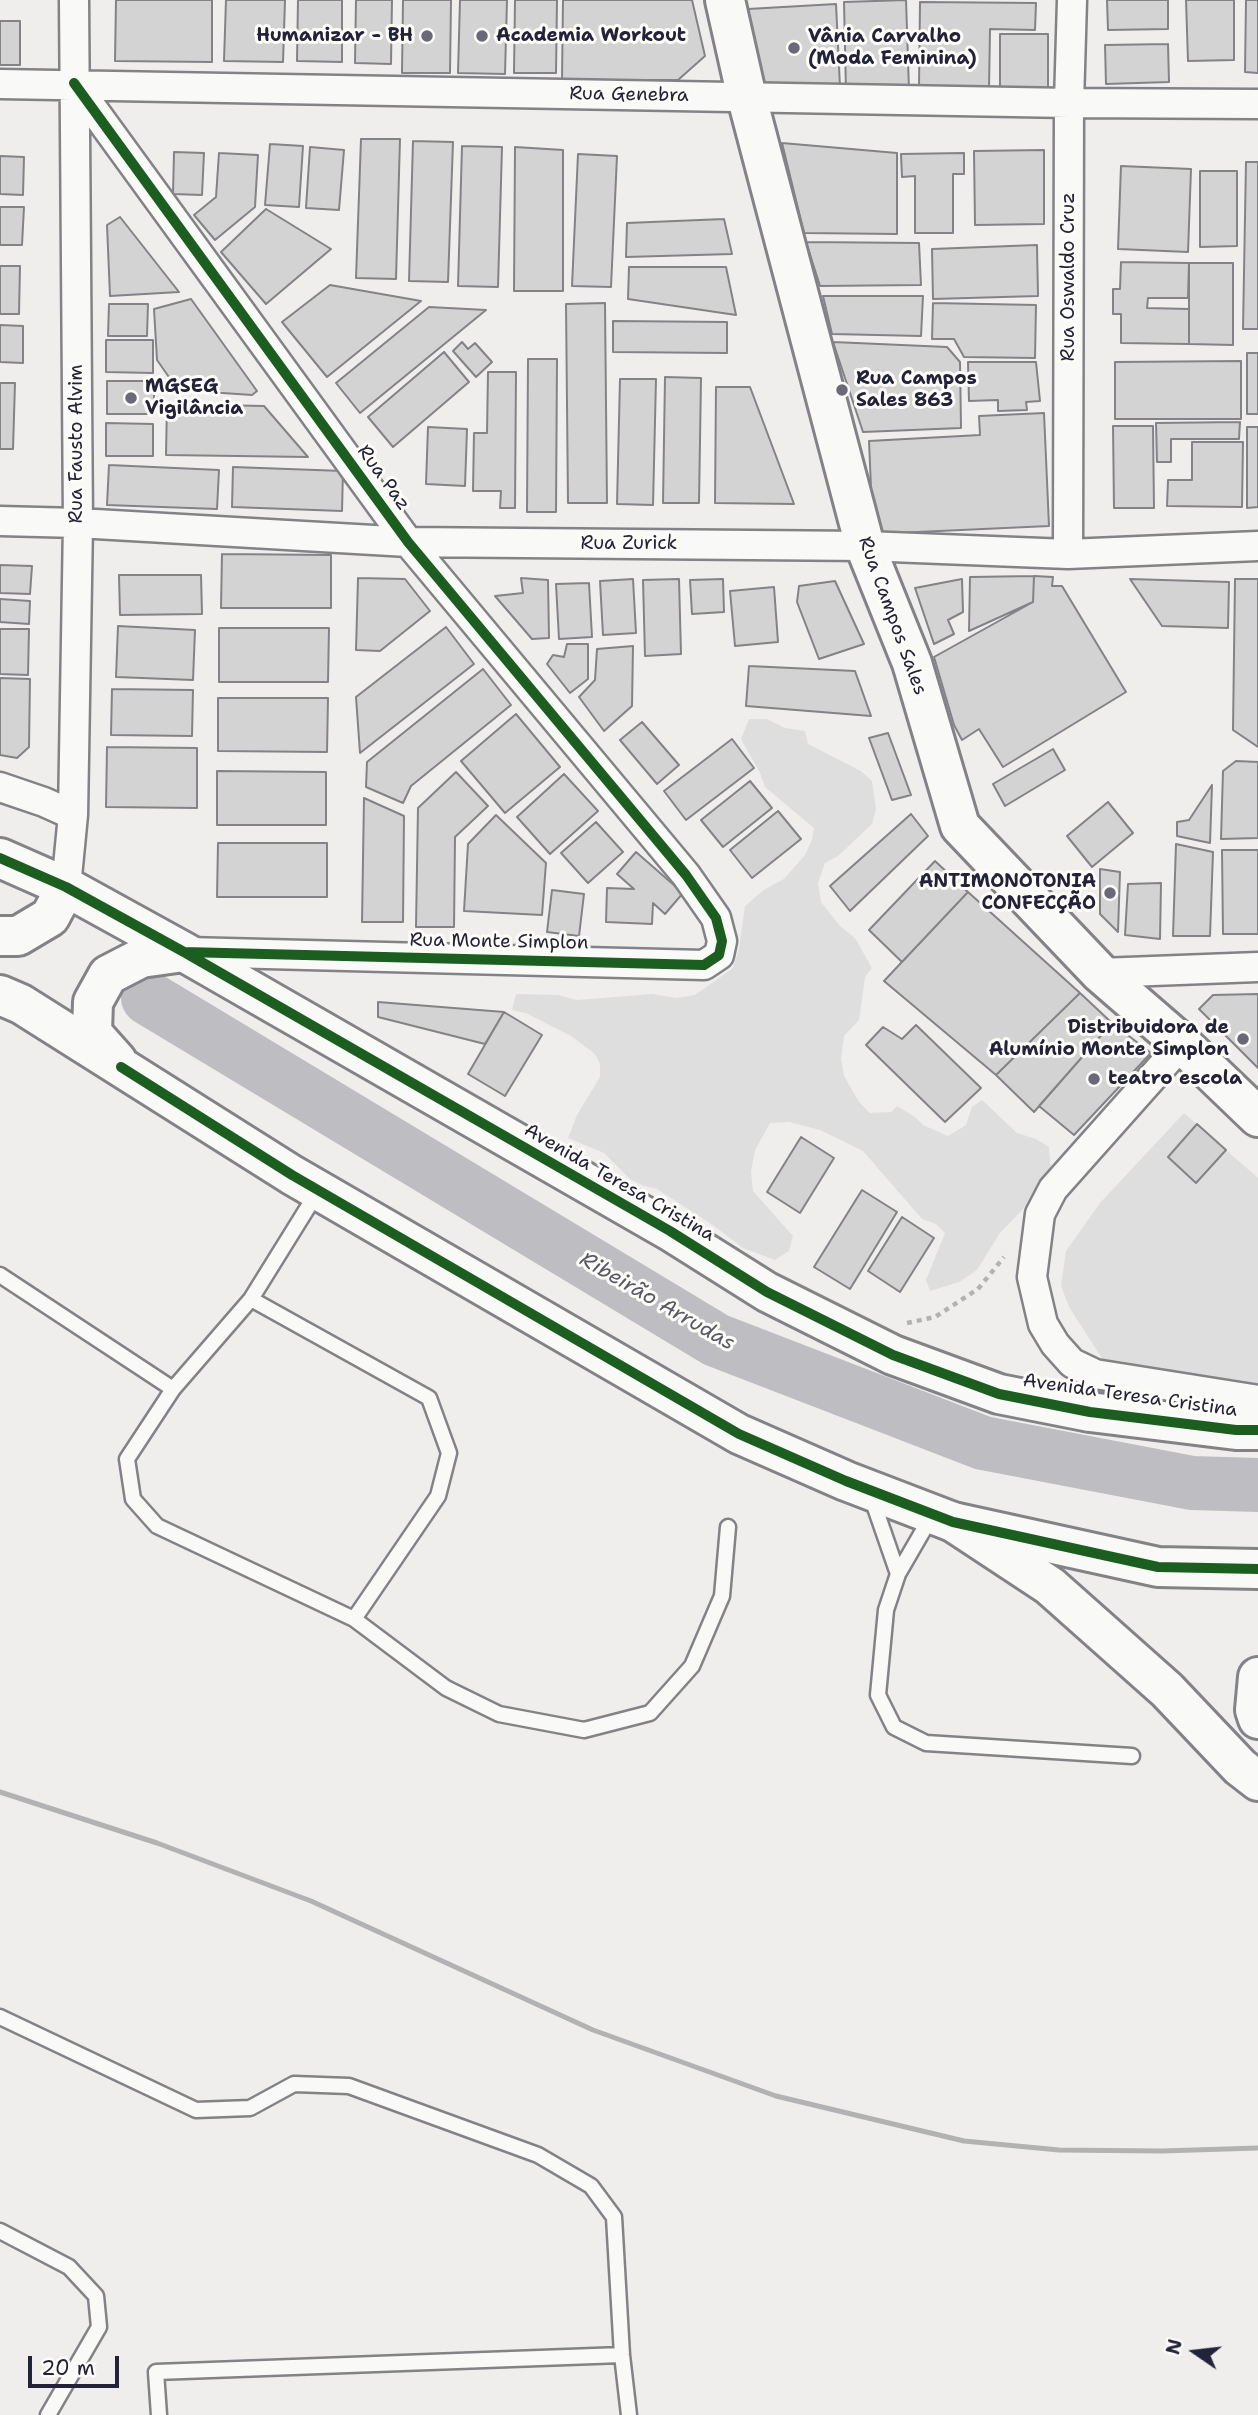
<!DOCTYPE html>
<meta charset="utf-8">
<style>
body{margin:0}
#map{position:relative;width:1258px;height:2415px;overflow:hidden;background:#efeeed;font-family:"Shantell Sans",sans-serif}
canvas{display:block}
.north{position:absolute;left:1160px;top:2317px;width:70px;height:70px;-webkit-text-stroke:5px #fdfcf7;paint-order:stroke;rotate:284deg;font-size:19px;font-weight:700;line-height:28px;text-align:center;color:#22223b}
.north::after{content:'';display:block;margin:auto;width:24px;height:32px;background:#22223b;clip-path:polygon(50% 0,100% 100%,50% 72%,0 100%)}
.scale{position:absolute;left:28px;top:2356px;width:91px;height:32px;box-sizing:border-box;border:4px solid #22223b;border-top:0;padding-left:9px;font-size:21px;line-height:24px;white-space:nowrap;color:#22223b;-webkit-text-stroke:5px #fdfcf7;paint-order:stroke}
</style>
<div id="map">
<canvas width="1258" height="2415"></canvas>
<div class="north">N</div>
<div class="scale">20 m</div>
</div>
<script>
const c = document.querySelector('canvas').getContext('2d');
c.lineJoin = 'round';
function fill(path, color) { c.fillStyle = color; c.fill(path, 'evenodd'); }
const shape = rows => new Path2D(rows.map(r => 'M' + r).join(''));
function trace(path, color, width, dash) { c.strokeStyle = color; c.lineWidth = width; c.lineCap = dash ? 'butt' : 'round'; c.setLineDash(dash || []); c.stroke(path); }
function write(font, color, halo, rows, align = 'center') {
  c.font = font + ' "Shantell Sans",sans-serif'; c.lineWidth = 6; c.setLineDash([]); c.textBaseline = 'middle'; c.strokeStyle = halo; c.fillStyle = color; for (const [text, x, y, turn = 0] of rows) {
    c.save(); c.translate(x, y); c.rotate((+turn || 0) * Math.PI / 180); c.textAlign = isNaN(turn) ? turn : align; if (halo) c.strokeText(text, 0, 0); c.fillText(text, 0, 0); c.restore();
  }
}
fill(shape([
 [749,719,767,719,785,728,805,731,808,744,861,771,872,781,876,809,872,824,838,856,825,863,818,883,821,902,840,926,855,938,872,968,865,977,859,1020,844,1036,841,1059,844,1076,859,1102,870,1113,891,1112,897,1106,915,1117,923,1125,948,1136,966,1125,972,1107,982,1100,1017,1133,1036,1139,1049,1147,1051,1171,1029,1203,1000,1233,977,1270,959,1282,930,1291,926,1280,945,1233,936,1224,922,1219,863,1151,820,1130,789,1122,770,1123,755,1150,751,1172,753,1191,793,1236,789,1251,775,1260,743,1248,714,1226,657,1189,644,1186,630,1179,604,1153,568,1138,577,1115,600,1077,600,1064,595,1054,571,1036,526,1013,512,1010,516,994,558,995,577,1000,652,994,677,998,695,995,733,968,739,949,745,906,765,889,784,879,805,855,812,840,814,828,765,787,760,773,741,739],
 [1184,1113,1258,1178,1258,1386,1105,1363,1069,1307,1061,1286,1066,1251,1100,1203]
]), '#dfdede');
trace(shape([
 [148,998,716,1340,983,1443,1192,1483,1258,1485]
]), '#bebec2', 54);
const building = shape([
 [116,0,212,0,212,62,115,61,116,0],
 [226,0,285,0,283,62,224,61,226,0],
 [298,0,342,0,342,62,297,61,298,0],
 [356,0,392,0,391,64,355,63,356,0],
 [403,0,451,0,450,73,402,73,403,0],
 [460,0,507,0,505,74,458,73,460,0],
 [515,0,557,0,556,73,514,73,515,0],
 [563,0,692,0,705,56,678,80,562,80,563,0],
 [906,0,909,90,846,92,844,2,906,0],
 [1107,0,1168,0,1168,29,1108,30,1107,0],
 [1186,0,1234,0,1234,60,1188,61,1186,0],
 [1246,0,1258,0,1258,73,1245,72,1246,0],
 [920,2,1036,3,1035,30,990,29,989,89,919,88,920,2],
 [836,4,840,87,752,93,748,9,836,4],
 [0,21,20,21,20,65,0,65,0,21],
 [1000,34,1048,34,1048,88,1000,89,1000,34],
 [1168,44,1169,82,1106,84,1105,45,1168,44],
 [361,139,400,139,396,279,356,278,361,139],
 [413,141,453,142,448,282,409,281,413,141],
 [782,143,897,153,897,234,804,233,782,143],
 [270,144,303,146,299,207,265,205,270,144],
 [462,146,502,147,498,287,458,286,462,146],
 [310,147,344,150,339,210,306,208,310,147],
 [515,147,563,150,563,291,514,291,515,147],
 [1044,150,1044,224,975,225,974,151,1044,150],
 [174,152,204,153,202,195,173,194,174,152],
 [219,153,258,155,255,207,215,240,194,215,216,197,219,153],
 [964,153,964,174,953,174,953,233,915,233,915,176,902,177,901,154,964,153],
 [578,154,617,156,611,287,572,286,578,154],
 [0,156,24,157,23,195,0,194,0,156],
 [1246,162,1258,162,1258,329,1243,329,1246,162],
 [1121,166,1191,169,1188,252,1118,249,1121,166],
 [1200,171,1237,171,1237,246,1200,247,1200,171],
 [0,207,24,207,22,245,0,245,0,207],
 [266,209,331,249,266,304,221,252,266,209],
 [120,217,179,292,110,296,107,225,120,217],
 [724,219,732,254,626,257,627,223,724,219],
 [806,242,919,243,921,285,820,286,806,242],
 [1037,245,1038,296,933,299,932,249,1037,245],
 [1121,262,1189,263,1188,298,1148,298,1147,308,1189,309,1189,344,1121,343,1121,314,1113,314,1113,289,1120,289,1121,262],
 [1189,263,1233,263,1233,345,1189,344,1189,263],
 [0,266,20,266,19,314,0,314,0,266],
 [629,267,726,267,736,315,628,299,629,267],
 [330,285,421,301,327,377,282,322,330,285],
 [823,296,923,296,921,336,832,334,823,296],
 [191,299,257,391,252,395,178,390,157,360,154,309,191,299],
 [605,303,607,503,568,503,566,304,605,303],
 [933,303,1036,305,1035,358,964,357,954,339,932,339,933,303],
 [109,304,148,304,147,336,108,336,109,304],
 [429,307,486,310,360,413,336,383,429,307],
 [613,321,727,322,727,353,613,352,613,321],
 [0,325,23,326,23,363,0,362,0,325],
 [106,340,153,340,153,373,106,372,106,340],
 [462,342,468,349,475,343,492,362,476,377,453,351,462,342],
 [833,342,947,347,960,362,961,428,863,432,833,342],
 [444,352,469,382,393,447,368,417,444,352],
 [1247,353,1258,353,1258,414,1247,414,1247,353],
 [528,359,557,359,556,512,527,512,528,359],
 [1241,361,1241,419,1115,419,1115,362,1241,361],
 [968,362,1036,362,1040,401,1026,402,1027,410,998,411,998,400,969,401,968,362],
 [488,372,516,372,515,508,500,508,501,491,473,491,474,433,487,433,488,372],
 [665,377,701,378,699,503,663,503,665,377],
 [620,379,656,379,653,505,617,504,620,379],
 [107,381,154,381,154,414,107,414,107,381],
 [0,383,15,383,13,449,0,449,0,383],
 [716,387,750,387,794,504,715,503,716,387],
 [167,404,264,406,308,457,166,455,167,404],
 [1044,413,1049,526,873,534,869,441,980,435,979,416,1044,413],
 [1240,422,1239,439,1171,439,1171,462,1157,462,1156,423,1240,422],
 [106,423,153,424,153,456,106,456,106,423],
 [1113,426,1153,426,1154,508,1114,508,1113,426],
 [428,427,467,429,465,486,426,484,428,427],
 [1247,427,1258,427,1258,507,1247,508,1247,427],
 [1192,442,1243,442,1242,507,1167,506,1168,480,1192,480,1192,442],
 [109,465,219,470,217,509,107,505,109,465],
 [233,467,343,471,342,511,232,507,233,467],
 [222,554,331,555,331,608,221,608,222,554],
 [0,565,32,566,30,594,0,593,0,565],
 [119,575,201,575,202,614,120,615,119,575],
 [1034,576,1033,602,969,631,970,577,1034,576],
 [1034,576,1053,577,1052,586,1062,586,1126,692,1003,767,979,729,962,740,954,725,934,657,1033,602,1034,576],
 [358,578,405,579,430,611,380,651,356,650,358,578],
 [521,578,548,580,549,638,532,639,495,596,523,593,521,578],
 [633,579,636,633,603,635,600,581,633,579],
 [679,579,681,654,645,656,643,580,679,579],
 [723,579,724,612,692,614,690,580,723,579],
 [962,579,963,612,948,620,954,634,934,644,915,588,962,579],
 [1130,579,1229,582,1228,628,1162,626,1130,579],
 [1235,579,1258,579,1258,747,1233,730,1235,579],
 [835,581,864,644,819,659,797,602,799,586,835,581],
 [589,583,592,637,559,639,556,584,589,583],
 [774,587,778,642,735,646,730,591,774,587],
 [0,599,30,601,29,624,0,622,0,599],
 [118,626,195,630,193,680,116,677,118,626],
 [446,627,474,664,360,753,356,697,446,627],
 [219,628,329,628,328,682,219,682,219,628],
 [0,629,29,629,28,675,0,674,0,629],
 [567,644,588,644,588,679,570,693,547,664,553,655,564,657,567,644],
 [633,646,632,706,604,731,579,697,595,680,597,649,633,646],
 [749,666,855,671,871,716,746,706,749,666],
 [483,669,511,705,411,786,403,803,366,787,367,762,483,669],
 [0,678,30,679,29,747,17,758,0,755,0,678],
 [112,689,193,690,192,736,111,735,112,689],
 [218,698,328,698,327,752,218,751,218,698],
 [516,714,560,767,505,813,461,761,516,714],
 [642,722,679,765,657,784,620,740,642,722],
 [888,733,911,795,892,800,869,738,888,733],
 [732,739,754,768,686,820,664,791,732,739],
 [107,747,197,748,197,808,106,807,107,747],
 [1053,749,1065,770,1005,806,993,784,1053,749],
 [1236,761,1258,762,1258,838,1221,839,1223,771,1236,761],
 [217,771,326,772,326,825,217,825,217,771],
 [456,772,488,806,455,837,454,927,416,927,418,808,456,772],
 [564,774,598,811,550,854,517,817,564,774],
 [750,781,772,808,723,847,701,820,750,781],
 [1212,785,1210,843,1177,836,1177,822,1189,820,1212,785],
 [364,798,404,816,403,922,362,922,364,798],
 [1108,802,1133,833,1092,867,1067,836,1108,802],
 [778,811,801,839,752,878,730,850,778,811],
 [911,814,928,836,850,911,830,886,911,814],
 [496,815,546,863,542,915,464,911,468,844,496,815],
 [596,822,623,852,588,883,561,853,596,822],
 [218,843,327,843,327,897,217,897,218,843],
 [1176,844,1213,852,1210,936,1173,936,1176,844],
 [1222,850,1258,850,1258,934,1223,934,1222,850],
 [636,852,683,893,665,914,653,903,652,924,606,922,607,888,634,889,617,874,636,852],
 [935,861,968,892,902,962,869,930,935,861],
 [1100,869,1120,872,1118,932,1100,914,1100,869],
 [1161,883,1160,939,1125,935,1128,884,1161,883],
 [552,890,584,894,579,936,547,932,552,890],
 [968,892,1080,993,996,1075,884,981,968,892],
 [1080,993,1112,1023,1034,1112,996,1075,1080,993],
 [1258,994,1258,1068,1199,1009,1213,995,1258,994],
 [378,1002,504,1012,485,1044,378,1017,378,1002],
 [504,1012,542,1035,505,1096,468,1074,504,1012],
 [1112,1023,1151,1053,1074,1135,1039,1106,1112,1023],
 [916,1025,981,1088,945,1122,866,1045,883,1027,902,1039,916,1025],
 [1197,1124,1226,1150,1196,1183,1168,1157,1197,1124],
 [801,1137,834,1158,800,1213,767,1192,801,1137],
 [862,1190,897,1212,850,1289,814,1267,862,1190],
 [902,1217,934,1238,900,1292,868,1271,902,1217]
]);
fill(building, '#d4d3d4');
trace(building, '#838287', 2);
const lane = shape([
 [0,1275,173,1389],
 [251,1299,429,1398,449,1453,438,1496,354,1619,157,1526,133,1499,127,1459,173,1389,251,1299,318,1191],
 [871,1496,898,1574],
 [931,1517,898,1574,886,1610,878,1695,894,1727,926,1743,1132,1756],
 [354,1619,446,1688,499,1714,584,1730,650,1713,692,1666,722,1596,728,1527],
 [0,2017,196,2110,250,2108,294,2084,349,2086,538,2155,591,2186,614,2217,622,2355,629,2415],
 [0,2231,69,2267,96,2296,99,2327,48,2415],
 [159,2415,156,2372,622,2355]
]);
const street = shape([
 [74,83,408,542,686,875,716,918,722,941,719,955,704,965,187,952],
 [0,84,1069,103,1258,104],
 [0,521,78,523,408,542,865,546,1068,554,1258,546],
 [1068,554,1069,103,1072,0],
 [0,787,44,802,73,815],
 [66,887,73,815,78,523,74,0],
 [1100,973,1258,967],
 [1182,1044,1053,1189,1040,1214,1032,1277,1043,1324,1055,1344,1072,1363,1095,1374,1258,1400]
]);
const secondary = shape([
 [725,0,747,98,865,546,912,663,960,826,1100,973,1182,1044,1258,1117],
 [0,858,66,887,184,952,670,1231,767,1292,893,1355,999,1394,1090,1412,1236,1430,1258,1430],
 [0,936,18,936,50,917,66,887],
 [0,995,21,1004,292,1175,739,1434,846,1481,953,1522,1158,1567,1258,1569],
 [117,1061,92,1033,93,1002,108,975,141,958,184,952]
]);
const primary = shape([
 [953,1522,1050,1586,1167,1690,1240,1767,1258,1781],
 [1258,1677,1255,1710,1258,1719]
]);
trace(lane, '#838287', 19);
trace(street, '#838287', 33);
trace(secondary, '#838287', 44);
trace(primary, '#838287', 44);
trace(shape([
 [907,1323,935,1317,978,1289,1004,1257]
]), '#b2b2b4', 4.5, [5, 5]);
trace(lane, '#f9f9f7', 14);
trace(street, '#f9f9f7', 28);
trace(secondary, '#f9f9f7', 38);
trace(primary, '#f9f9f7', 38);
trace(shape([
 [0,1792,157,1843,311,1901,593,2030,776,2096,964,2141,1059,2150,1162,2151,1258,2148]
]), '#b2b2b4', 5);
trace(shape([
 [74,83,408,542,686,875,716,918,722,941,719,955,704,965,184,952],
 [0,858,66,887,184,952,670,1231,767,1292,893,1355,999,1394,1090,1412,1236,1430,1258,1430],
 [121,1067,292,1175,739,1434,846,1481,953,1522,1158,1567,1258,1569]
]), '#1b5e20', 10);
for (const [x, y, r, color] of [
 [427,36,7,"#6a6979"],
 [482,36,7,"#6a6979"],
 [794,48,7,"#6a6979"],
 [842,390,7,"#6a6979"],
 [131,398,7,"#6a6979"],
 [1110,893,7,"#6a6979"],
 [1243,1039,7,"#6a6979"],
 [1094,1079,7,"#6a6979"]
]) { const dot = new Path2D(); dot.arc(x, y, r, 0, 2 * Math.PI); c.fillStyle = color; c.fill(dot); trace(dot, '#fdfcf7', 2.5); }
write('bold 19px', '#22223b', '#fdfcf7', [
 ["Humanizar - BH",413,36,"right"],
 ["Academia Workout",496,36],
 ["Vânia Carvalho",808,37],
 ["(Moda Feminina)",808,59],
 ["Rua Campos",856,379],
 ["Sales 863",856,401],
 ["MGSEG",145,387],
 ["Vigilância",145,409],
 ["ANTIMONOTONIA",1096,882,"right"],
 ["CONFECÇÃO",1096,904,"right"],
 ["Distribuidora de",1229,1028,"right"],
 ["Alumínio Monte Simplon",1229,1050,"right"],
 ["teatro escola",1108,1079]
], 'left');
write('19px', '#22223b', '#fdfcf7', [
 ["Rua Genebra",629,95,1],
 ["Rua Oswaldo Cruz",1069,277,-90],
 ["Rua Fausto Alvim",77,444,-90],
 ["Rua Paz",383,478,54],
 ["Rua Zurick",629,544],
 ["Rua Campos Sales",892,616,70],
 ["Rua Monte Simplon",499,942,1],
 ["Avenida Teresa Cristina",619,1183,30],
 ["Avenida Teresa Cristina",1130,1396,8]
]);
write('italic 21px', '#58586a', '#fdfcf7', [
 ["Ribeirão Arrudas",657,1302,30]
]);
</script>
